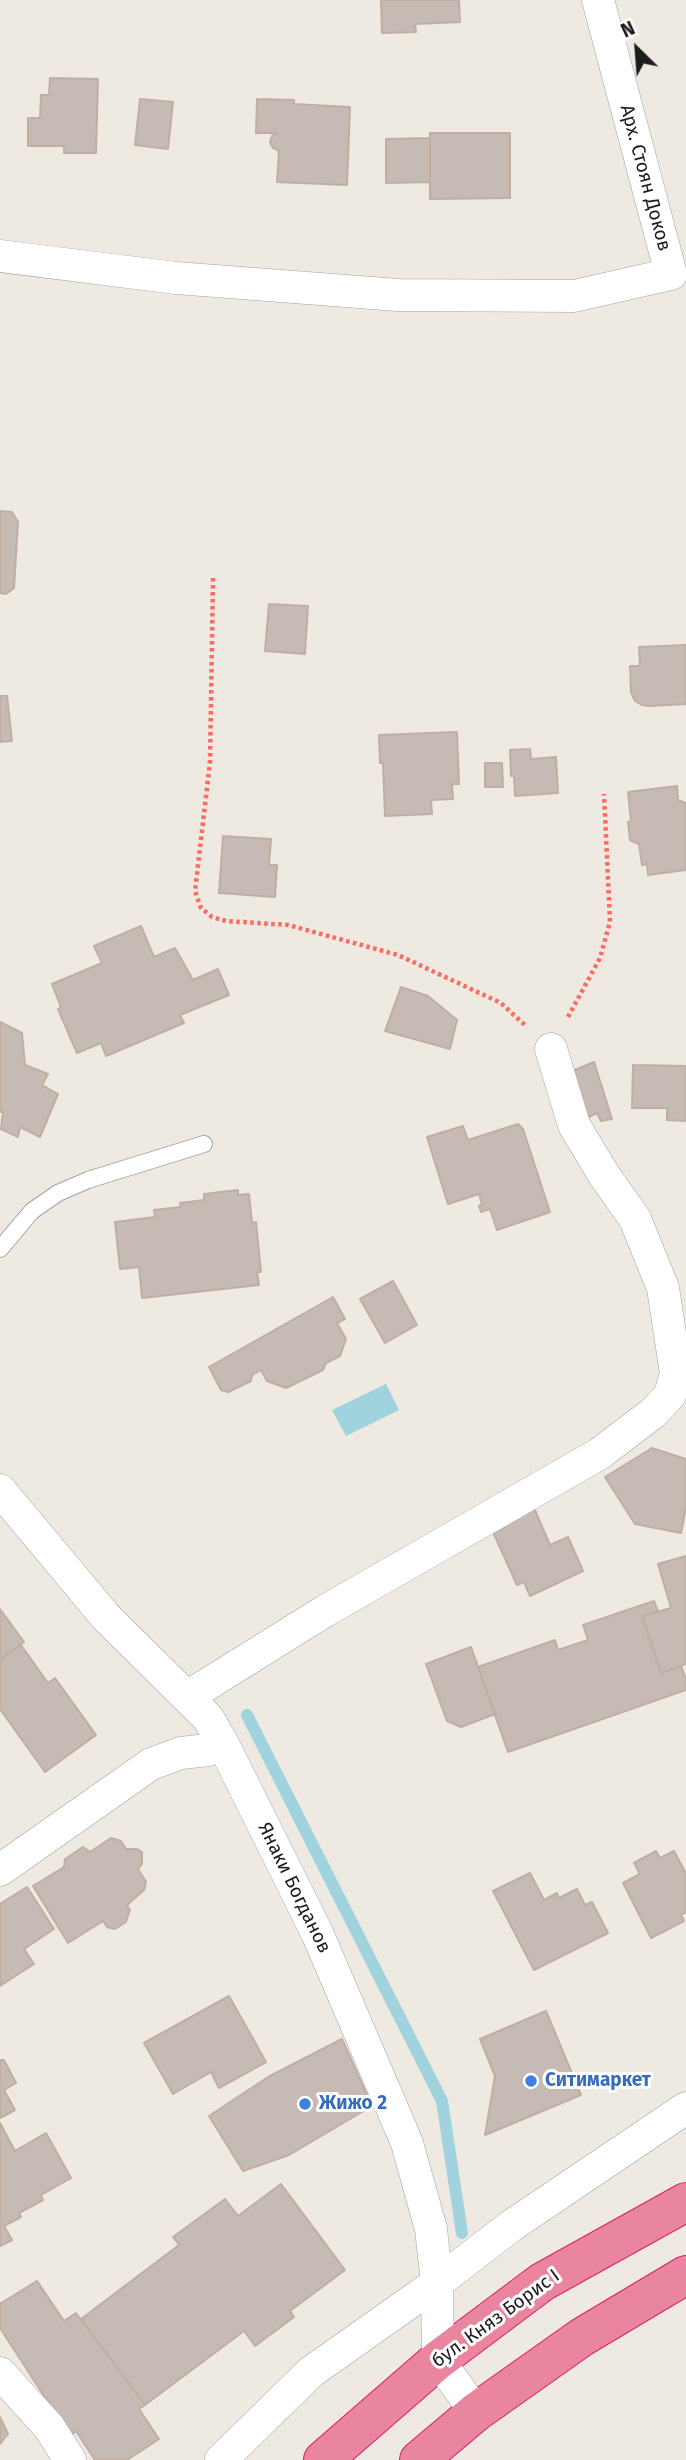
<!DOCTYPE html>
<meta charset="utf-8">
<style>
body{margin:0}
#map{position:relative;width:686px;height:2460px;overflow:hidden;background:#eee9e1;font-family:"Fira Sans",sans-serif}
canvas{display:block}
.north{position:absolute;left:602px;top:14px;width:70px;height:70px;-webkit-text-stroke:5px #fff;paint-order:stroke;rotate:335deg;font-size:19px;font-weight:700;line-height:28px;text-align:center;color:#1c1c1c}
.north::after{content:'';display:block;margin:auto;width:24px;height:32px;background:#1c1c1c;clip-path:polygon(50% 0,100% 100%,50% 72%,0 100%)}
</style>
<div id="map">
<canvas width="686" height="2460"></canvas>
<div class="north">N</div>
</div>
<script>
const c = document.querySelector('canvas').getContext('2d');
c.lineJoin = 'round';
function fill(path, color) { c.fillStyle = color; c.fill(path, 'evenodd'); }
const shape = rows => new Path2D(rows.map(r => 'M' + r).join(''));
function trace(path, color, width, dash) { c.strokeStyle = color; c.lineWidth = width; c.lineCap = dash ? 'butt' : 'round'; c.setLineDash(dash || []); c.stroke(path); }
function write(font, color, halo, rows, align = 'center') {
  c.font = font + ' "Fira Sans",sans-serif'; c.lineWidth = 6; c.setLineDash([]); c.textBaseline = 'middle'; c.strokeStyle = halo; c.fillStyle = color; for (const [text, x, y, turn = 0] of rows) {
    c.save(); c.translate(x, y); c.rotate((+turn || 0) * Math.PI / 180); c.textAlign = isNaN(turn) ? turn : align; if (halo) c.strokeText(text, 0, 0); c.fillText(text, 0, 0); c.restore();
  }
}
fill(shape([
 [386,1384,399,1410,346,1436,332,1410]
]), '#a0d3dd');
trace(shape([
 [247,1715,442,2101,462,2233]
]), '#a0d3dd', 12);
const building = shape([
 [381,0,459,0,460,22,415,24,416,32,382,33,381,0],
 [50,78,98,79,96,153,64,153,64,146,28,146,28,118,40,118,41,95,49,95,50,78],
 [140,99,173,102,168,149,135,145,140,99],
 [257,99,294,100,294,104,350,107,347,185,277,182,279,151,273,148,270,142,272,136,278,133,256,133,257,99],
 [430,133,510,133,510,198,430,199,430,133],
 [430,138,430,182,386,183,386,139,430,138],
 [0,511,12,512,18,522,14,588,6,594,0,593,0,511],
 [269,604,308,606,305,654,265,651,269,604],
 [686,645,686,704,649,706,642,705,635,701,631,692,630,666,640,666,639,647,686,645],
 [0,696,7,696,12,741,0,742,0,696],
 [457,732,459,784,452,784,453,799,431,800,432,814,385,816,383,763,380,763,379,735,457,732],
 [530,749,531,759,556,757,558,793,515,796,514,776,511,776,510,750,530,749],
 [485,763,502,763,503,787,485,787,485,763],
 [677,786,678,800,686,803,686,870,648,875,647,864,642,865,639,844,630,840,628,822,631,821,628,792,677,786],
 [223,836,271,839,269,865,277,865,275,897,219,893,223,836],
 [141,926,154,957,175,948,193,980,218,969,229,995,180,1015,184,1023,106,1056,101,1043,77,1053,58,1009,61,1007,52,984,102,963,94,946,141,926],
 [401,987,428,996,457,1020,450,1049,385,1031,401,987],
 [0,1022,22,1033,25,1065,48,1074,42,1085,58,1094,40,1137,20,1127,18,1137,1,1129,3,1112,0,1112,0,1022],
 [594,1062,612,1119,601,1121,597,1113,583,1120,570,1072,594,1062],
 [633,1065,686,1066,686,1121,667,1120,667,1108,632,1108,633,1065],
 [518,1124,523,1129,550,1212,497,1230,490,1209,481,1212,479,1206,482,1204,479,1194,448,1204,427,1137,463,1126,468,1140,518,1124],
 [238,1190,238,1195,249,1194,252,1223,256,1222,261,1272,257,1272,259,1285,142,1298,139,1267,120,1269,115,1222,155,1217,154,1210,181,1207,180,1203,204,1200,204,1194,238,1190],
 [393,1281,417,1325,385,1343,360,1299,393,1281],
 [333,1297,345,1319,337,1323,346,1339,340,1356,326,1363,323,1370,286,1388,267,1381,261,1370,252,1375,251,1381,228,1392,221,1390,209,1367,333,1297],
 [652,1448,686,1459,686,1507,681,1533,635,1524,605,1477,652,1448],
 [531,1501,550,1545,568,1537,583,1571,530,1596,524,1582,517,1585,493,1532,504,1528,499,1516,531,1501],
 [686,1556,686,1664,661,1673,642,1616,671,1608,658,1564,686,1556],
 [654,1601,658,1611,642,1616,661,1673,681,1666,686,1679,686,1690,508,1752,478,1667,555,1640,558,1650,588,1640,583,1625,654,1601],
 [0,1609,24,1642,0,1660,0,1609],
 [21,1645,48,1683,55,1678,96,1735,45,1772,0,1709,0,1660,21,1645],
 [471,1647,495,1714,461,1727,447,1721,426,1664,471,1647],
 [111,1838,121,1841,126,1849,137,1849,142,1852,142,1864,138,1869,146,1882,144,1890,127,1905,130,1910,126,1922,115,1929,107,1927,103,1921,68,1943,33,1886,64,1867,65,1859,83,1847,90,1852,111,1838],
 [656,1851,660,1858,674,1851,686,1874,686,1912,681,1915,684,1921,651,1938,623,1883,640,1874,634,1863,656,1851],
 [530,1873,544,1900,557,1893,559,1898,577,1889,585,1905,592,1902,608,1933,534,1970,493,1891,530,1873],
 [27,1887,54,1929,24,1949,34,1964,0,1986,0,1904,27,1887],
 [229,1996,266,2062,219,2088,211,2072,173,2094,144,2043,229,1996],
 [546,2011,581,2095,485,2135,495,2076,480,2039,546,2011],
 [342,2039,372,2106,289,2155,243,2171,209,2116,268,2077,342,2039],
 [0,2060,4,2060,16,2083,4,2090,15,2110,0,2118,0,2060],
 [0,2123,15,2151,46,2133,71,2178,41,2195,43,2200,19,2213,21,2217,4,2226,12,2240,0,2246,0,2123],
 [281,2184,345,2270,290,2311,294,2317,255,2346,244,2331,145,2405,81,2319,179,2245,173,2237,225,2199,238,2216,281,2184],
 [37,2281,64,2321,76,2313,145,2405,139,2409,159,2439,127,2460,95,2460,76,2431,70,2436,0,2328,0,2304,37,2281],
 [0,2417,8,2434,0,2444,0,2417]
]);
fill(building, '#c6bbb4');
trace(building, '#c0aea3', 2);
const lane = shape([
 [0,1249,32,1211,58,1193,88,1180,204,1144]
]);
const street = shape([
 [0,256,176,278,398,295,574,296,671,274,598,0],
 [0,1490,106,1617,208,1718,223,1744,318,1935,407,2143,431,2229,437,2283,438,2360,476,2412],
 [187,1697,325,1611,599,1454,653,1413,670,1395,676,1373,663,1288,635,1219,604,1175,574,1125,551,1049],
 [0,1870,151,1764,181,1753,208,1750,223,1744],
 [0,2373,49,2427,70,2460],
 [221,2460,311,2372,437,2283,511,2226,686,2108]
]);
const highway = shape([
 [323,2460,438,2360,542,2282,686,2202],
 [419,2460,476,2412,582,2337,686,2275]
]);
trace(lane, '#a3a3a3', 18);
trace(street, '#a3a3a3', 33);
trace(highway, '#dc1e6a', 40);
trace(shape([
 [213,578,210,762,195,891,201,908,212,917,226,921,288,925,398,955,501,1003,527,1027],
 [568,1017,600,958,610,922,604,794]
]), '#fe6962', 4.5, [3.5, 3.5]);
trace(lane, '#fff', 16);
trace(street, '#fff', 32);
trace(highway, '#e9859e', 38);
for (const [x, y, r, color] of [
 [531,2081,7,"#3f7fe0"],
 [305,2104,7,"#3f7fe0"]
]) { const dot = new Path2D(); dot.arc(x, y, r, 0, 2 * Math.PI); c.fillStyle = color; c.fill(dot); trace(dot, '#fff', 2.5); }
write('19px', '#1c1c1c', '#fff', [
 ["Арх. Стоян Доков",645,178,75],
 ["Янаки Богданов",294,1888,64],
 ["бул. Княз Борис I",496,2319,-36]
]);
write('bold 19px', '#366cbe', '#fff', [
 ["Ситимаркет",545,2081],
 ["Жижо 2",319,2104]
], 'left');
</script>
